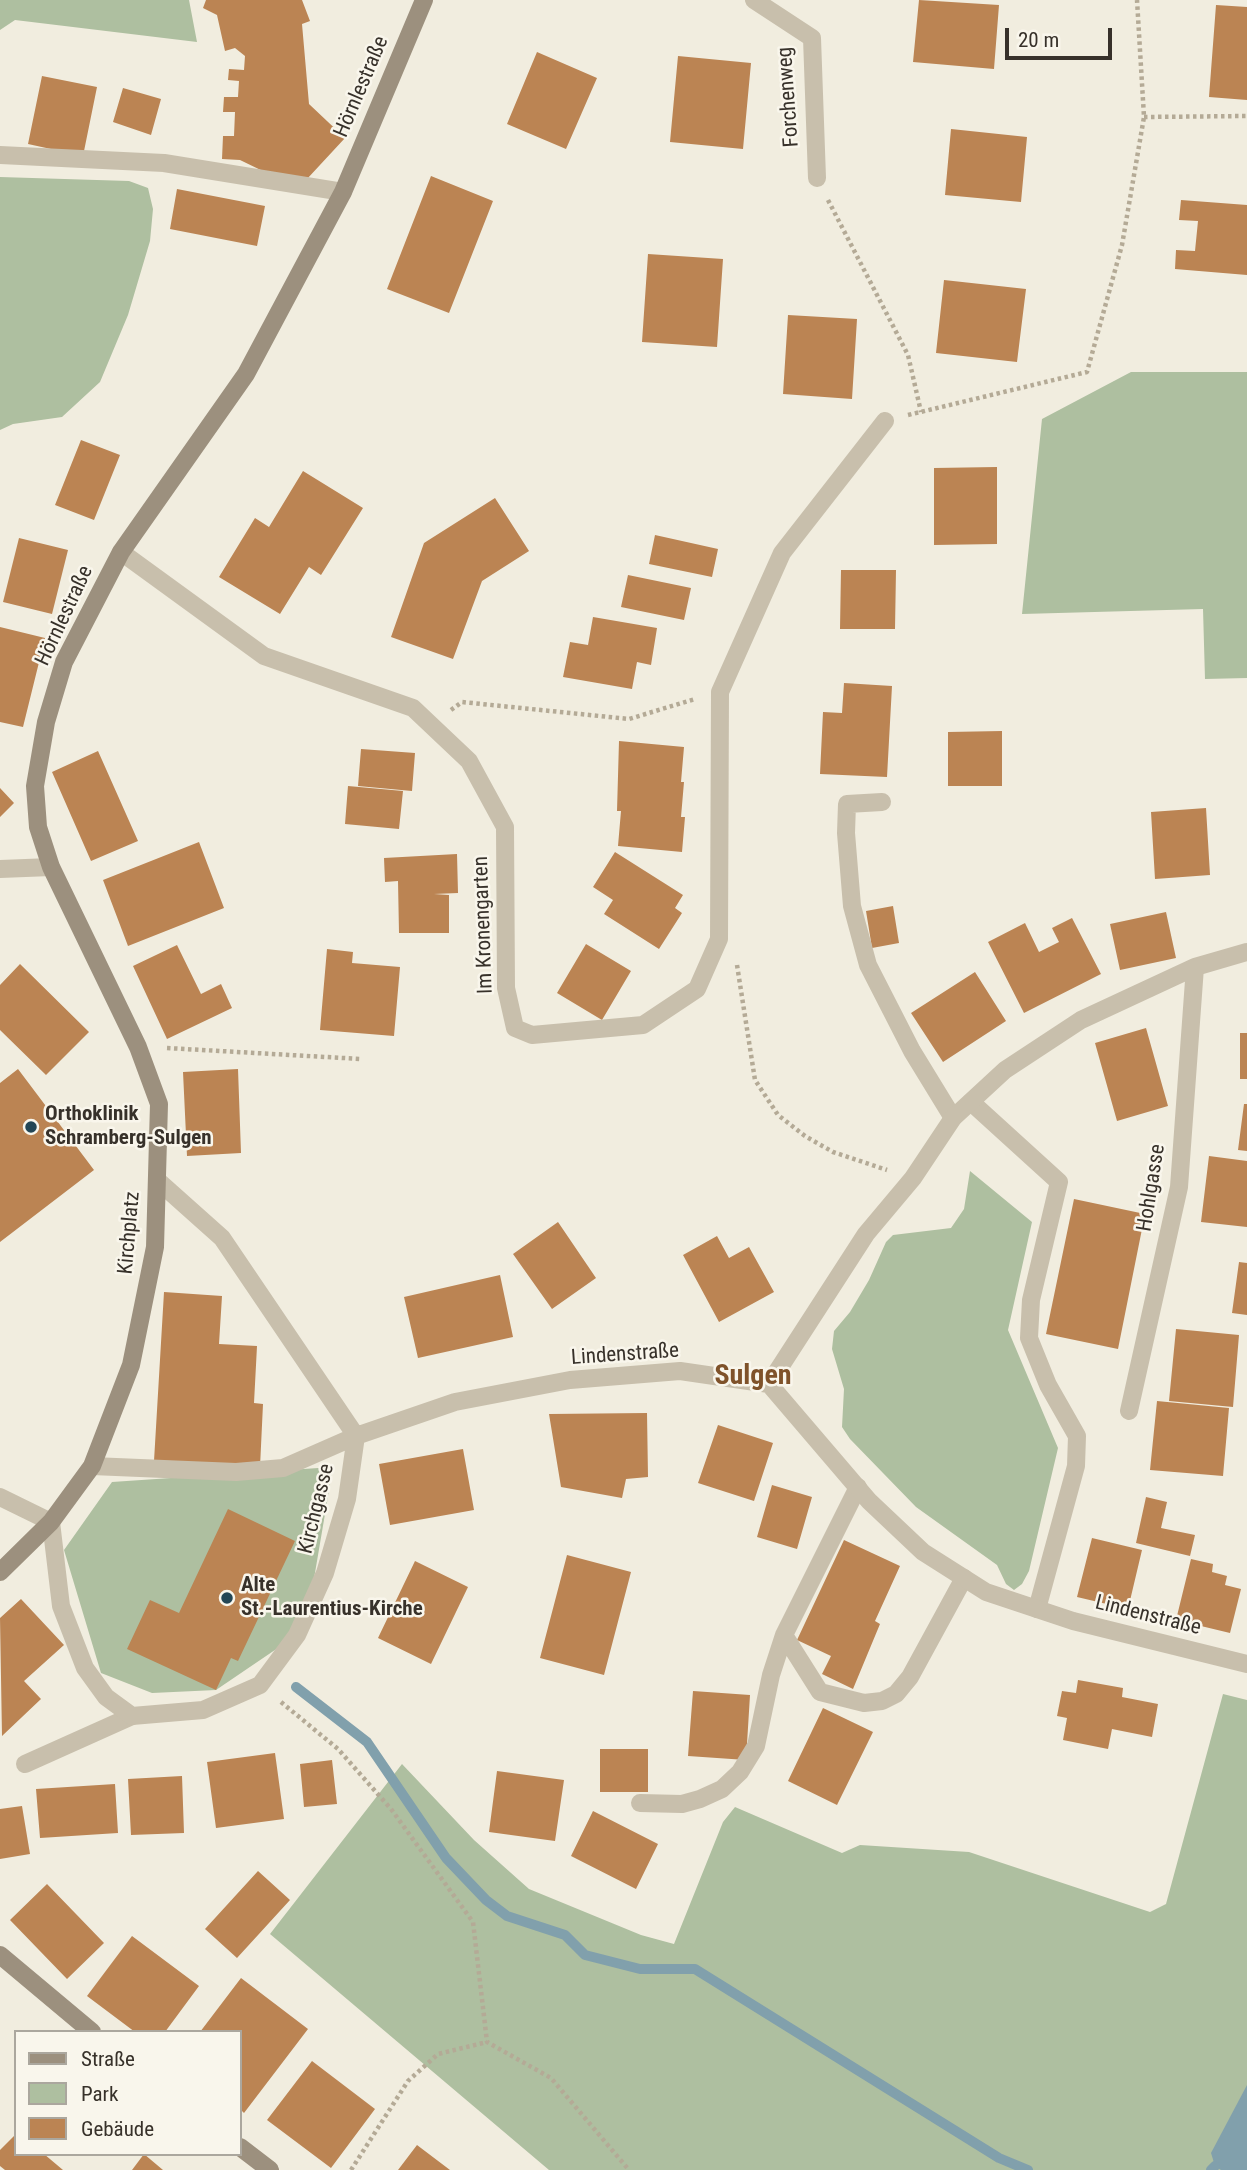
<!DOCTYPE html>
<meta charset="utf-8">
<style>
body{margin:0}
#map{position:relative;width:1247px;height:2170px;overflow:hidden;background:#f1eddf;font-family:"Roboto Condensed",sans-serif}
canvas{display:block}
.legend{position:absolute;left:14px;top:2030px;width:228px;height:126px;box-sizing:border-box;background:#f9f6ec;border:2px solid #aba79e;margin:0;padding:9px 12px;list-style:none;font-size:21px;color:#37312a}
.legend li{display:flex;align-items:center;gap:14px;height:35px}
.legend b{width:35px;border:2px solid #aba79e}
.scale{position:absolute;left:1005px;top:28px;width:107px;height:32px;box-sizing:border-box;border:4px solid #37312a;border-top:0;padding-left:9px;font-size:21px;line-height:24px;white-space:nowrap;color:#37312a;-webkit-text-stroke:5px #f9f6ec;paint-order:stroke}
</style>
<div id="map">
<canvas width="1247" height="2170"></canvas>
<ul class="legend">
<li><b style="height:9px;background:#9c907e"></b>Straße</li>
<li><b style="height:19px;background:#aebfa0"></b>Park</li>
<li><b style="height:19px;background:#bb8453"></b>Gebäude</li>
</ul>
<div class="scale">20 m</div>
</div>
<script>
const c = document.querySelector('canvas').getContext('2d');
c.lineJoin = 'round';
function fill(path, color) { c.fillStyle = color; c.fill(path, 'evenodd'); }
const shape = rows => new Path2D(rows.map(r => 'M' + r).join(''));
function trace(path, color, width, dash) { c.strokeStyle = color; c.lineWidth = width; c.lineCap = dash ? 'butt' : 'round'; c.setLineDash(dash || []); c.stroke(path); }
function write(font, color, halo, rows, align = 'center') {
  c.font = font + ' "Roboto Condensed",sans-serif'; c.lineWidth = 5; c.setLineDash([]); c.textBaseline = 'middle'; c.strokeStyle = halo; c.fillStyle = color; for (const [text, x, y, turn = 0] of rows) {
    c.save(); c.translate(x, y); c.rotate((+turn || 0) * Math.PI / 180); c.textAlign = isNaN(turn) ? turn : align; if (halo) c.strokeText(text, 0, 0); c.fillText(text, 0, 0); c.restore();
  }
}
fill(shape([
 [0,0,189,0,197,42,15,20,0,30],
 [0,177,129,181,148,188,153,209,150,241,128,315,100,382,62,417,13,424,0,430],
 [1131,372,1247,372,1247,678,1205,679,1203,609,1022,614,1042,419],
 [970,1171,1032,1222,1008,1330,1058,1448,1029,1571,1022,1584,1014,1590,1006,1584,997,1565,916,1507,850,1439,842,1427,844,1389,832,1349,834,1331,850,1312,869,1280,886,1242,893,1235,951,1228,964,1209],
 [333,1467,309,1608,297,1635,216,1690,152,1693,101,1673,64,1550,112,1482],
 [1223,1694,1247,1700,1247,2170,549,2170,270,1934,402,1764,474,1840,529,1889,641,1935,674,1944,723,1822,735,1807,842,1853,860,1845,969,1852,1150,1912,1166,1904]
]), '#aebfa0');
fill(shape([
 [1247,2085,1247,2170,1221,2170,1215,2166,1211,2153]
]), '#81a0ac');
trace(shape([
 [296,1687,367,1742,446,1858,486,1900,507,1916,565,1935,585,1955,640,1969,695,1969,999,2158,1028,2170],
 [1211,2170,1215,2166]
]), '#81a0ac', 10);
fill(shape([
 [206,0,302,0,310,21,302,24,309,104,345,138,307,179,271,175,240,160,222,159,223,136,234,136,235,112,223,112,224,97,238,97,239,81,228,80,229,69,244,70,245,56,235,48,225,51,217,15,203,8],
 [919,0,999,5,994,69,913,62],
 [1216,5,1247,7,1247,100,1209,97],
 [537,52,597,78,566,149,507,124],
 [678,56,751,63,743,149,670,142],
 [42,76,97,87,83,156,28,144],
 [123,88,161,99,151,135,113,122],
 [951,129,1027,137,1021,202,945,195],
 [431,176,493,201,449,313,387,289],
 [177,189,265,206,257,246,170,229],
 [1181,200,1247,205,1247,275,1175,269,1176,250,1195,251,1198,221,1179,220],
 [648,254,723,259,717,347,642,342],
 [944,280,1026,289,1017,362,936,353],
 [788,315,857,319,852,399,783,394],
 [81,440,120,455,94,520,55,505],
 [997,467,997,544,934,545,934,468],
 [303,471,363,508,321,575,309,567,280,614,219,577,255,518,269,527],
 [495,498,529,551,482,581,453,659,391,637,424,543],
 [655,535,718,549,712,577,649,564],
 [19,538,68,550,52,614,3,602],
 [841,570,896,570,895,629,840,629],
 [628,575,691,588,684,620,621,607],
 [593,617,657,628,651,665,637,662,632,689,563,677,570,642,588,645],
 [0,627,45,638,23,727,0,722],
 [844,683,892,686,887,777,820,774,823,712,842,713],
 [1002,731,1002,786,948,786,948,732],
 [619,741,684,747,681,782,684,782,681,817,685,817,682,852,618,846,621,811,617,811],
 [361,749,415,753,412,791,358,786],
 [98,751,138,841,91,861,52,772],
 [348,786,403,791,399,829,345,824],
 [0,788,14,803,0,817],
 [1206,808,1210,875,1155,879,1151,812],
 [199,842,224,908,128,946,103,880],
 [615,852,683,895,675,908,682,913,659,949,604,914,613,900,593,887],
 [457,854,458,893,434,894,449,895,449,933,399,933,398,881,385,882,384,858],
 [893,906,899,943,872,948,866,911],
 [1166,912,1176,958,1120,970,1110,924],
 [1072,918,1101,974,1024,1013,988,942,1025,923,1039,952,1059,942,1052,928],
 [586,944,631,971,602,1020,557,993],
 [177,945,201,994,221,984,232,1008,167,1039,133,966],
 [327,949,353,952,352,963,400,967,394,1036,320,1030],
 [20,964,89,1032,46,1075,0,1030,0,985],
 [975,972,1006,1021,943,1062,911,1013],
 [1146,1028,1168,1106,1117,1121,1095,1043],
 [1240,1033,1247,1033,1247,1079,1240,1079],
 [18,1069,94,1170,0,1242,0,1083],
 [238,1069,241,1153,187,1156,183,1072],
 [1244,1104,1247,1104,1247,1151,1238,1150],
 [1209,1156,1247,1161,1247,1227,1201,1222],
 [1074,1199,1145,1214,1118,1349,1046,1334],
 [558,1222,596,1278,552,1309,513,1254],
 [717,1236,729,1258,749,1247,774,1292,719,1322,683,1255],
 [1239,1262,1247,1263,1247,1315,1232,1313],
 [500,1275,513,1337,418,1358,404,1297],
 [164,1292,222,1296,219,1344,257,1346,254,1403,263,1404,260,1467,154,1461],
 [1176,1329,1239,1335,1233,1407,1169,1401],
 [1157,1401,1229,1408,1223,1476,1150,1470],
 [647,1413,648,1477,626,1479,622,1498,561,1487,549,1414],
 [718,1425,773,1443,754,1501,698,1483],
 [463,1449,474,1510,390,1525,379,1464],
 [772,1485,812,1497,797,1549,757,1537],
 [1146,1497,1167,1502,1161,1528,1195,1535,1190,1556,1136,1543],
 [228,1509,295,1541,238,1661,231,1658,216,1690,127,1649,150,1600,179,1613],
 [1092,1538,1142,1550,1128,1609,1077,1597],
 [844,1540,900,1566,875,1621,880,1624,853,1689,822,1674,831,1656,797,1640],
 [567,1555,631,1572,604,1675,540,1658],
 [1191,1559,1213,1564,1212,1572,1227,1576,1225,1585,1241,1589,1230,1633,1176,1620],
 [415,1561,468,1587,431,1664,378,1638],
 [21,1599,64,1645,24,1681,41,1699,2,1736,0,1618],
 [1078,1680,1123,1688,1122,1697,1158,1704,1152,1737,1112,1729,1108,1749,1063,1740,1067,1718,1057,1716,1062,1691,1076,1693],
 [693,1691,750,1695,746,1760,688,1756],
 [823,1708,873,1732,837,1805,788,1781],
 [600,1749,648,1749,648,1792,600,1792],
 [275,1753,284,1819,216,1828,207,1762],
 [332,1760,337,1804,304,1807,300,1764],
 [497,1771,564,1780,555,1841,489,1832],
 [182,1776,184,1833,131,1835,128,1779],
 [115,1784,118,1833,40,1838,36,1789],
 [22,1806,30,1854,0,1859,0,1809],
 [593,1811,658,1844,636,1889,571,1856],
 [258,1871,290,1900,237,1958,205,1929],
 [47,1884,104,1943,67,1979,10,1920],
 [132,1936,199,1986,165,2032,135,2032,87,1996],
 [241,1978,308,2029,244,2113,240,2109,240,2032,200,2032],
 [312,2061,375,2109,331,2168,267,2120],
 [16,2134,16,2154,44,2154,63,2170,5,2170,0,2166,0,2150],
 [417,2145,450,2170,398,2170],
 [144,2154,163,2170,132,2170]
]), '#bb8453');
trace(shape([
 [1144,117,1247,116],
 [828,200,908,355,921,412],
 [908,415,1087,372,1122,245,1144,117,1137,0],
 [451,710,462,702,629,719,695,699],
 [737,965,755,1080,778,1115,805,1136,833,1152,887,1170],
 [167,1048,361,1059],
 [281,1702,338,1749,391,1809,473,1922,487,2042,551,2078,629,2170],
 [351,2170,408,2081,438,2054,487,2042]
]), '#b4aa96', 4.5, [3.5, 3.5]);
trace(shape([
 [882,802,847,804,846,833,852,906,868,965,912,1051,953,1118],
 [971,1102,1059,1182,1031,1300,1029,1338,1048,1385,1077,1436,1076,1466,1037,1609],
 [784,1635,820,1692,864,1703,882,1701,896,1694,910,1677,964,1578],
 [25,1764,132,1716],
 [640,1803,682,1804,700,1799,722,1789,740,1772,756,1746,771,1675,784,1635,858,1487]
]), '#c8bfac', 18);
trace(shape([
 [754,0,812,38,817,178],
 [0,155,164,163,343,192],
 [121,552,264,656,413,708,469,761,505,827,506,988,515,1028,532,1035,643,1025,697,989,719,939,720,692,782,553,885,421],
 [0,869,51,867],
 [157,1180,222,1238,356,1436],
 [769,1384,866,1234,913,1178,953,1118,1005,1070,1081,1020,1195,967,1247,952],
 [1129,1411,1179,1187,1195,967],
 [92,1466,236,1472,283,1468,356,1436,455,1402,570,1380,680,1371,769,1384,869,1501,923,1552,986,1592,1073,1621,1247,1664],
 [0,1497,51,1522,61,1606,85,1668,106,1697,132,1716,203,1710,260,1685,297,1635,325,1573,347,1499,356,1436]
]), '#c8bfac', 18);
trace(shape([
 [0,1572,51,1522,92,1466,131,1365,155,1247,159,1104,138,1047,51,867,38,827,35,786,46,722,64,662,121,552,246,374,343,192,424,0],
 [0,1955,92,2032],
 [240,2147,270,2170]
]), '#9c907e', 18);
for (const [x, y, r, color] of [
 [31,1127,7,"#234655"],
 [227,1598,7,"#234655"]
]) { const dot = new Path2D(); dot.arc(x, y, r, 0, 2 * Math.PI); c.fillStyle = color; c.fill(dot); trace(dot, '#f9f6ec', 2.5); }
write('21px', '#37312a', '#f9f6ec', [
 ["Hörnlestraße",362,87,-67],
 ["Forchenweg",789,97,-94],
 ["Hörnlestraße",65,616,-65],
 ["Im Kronengarten",484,925,-92],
 ["Hohlgasse",1152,1188,-81],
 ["Kirchplatz",130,1233,-85],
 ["Lindenstraße",625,1355,-4],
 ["Kirchgasse",317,1509,-76],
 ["Lindenstraße",1148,1616,14]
]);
write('bold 21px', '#37312a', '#f9f6ec', [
 ["Orthoklinik",45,1115],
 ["Schramberg-Sulgen",45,1139],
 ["Alte",241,1586],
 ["St.-Laurentius-Kirche",241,1610]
], 'left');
write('bold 28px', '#7f522a', '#f9f6ec', [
 ["Sulgen",753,1377]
]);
</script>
